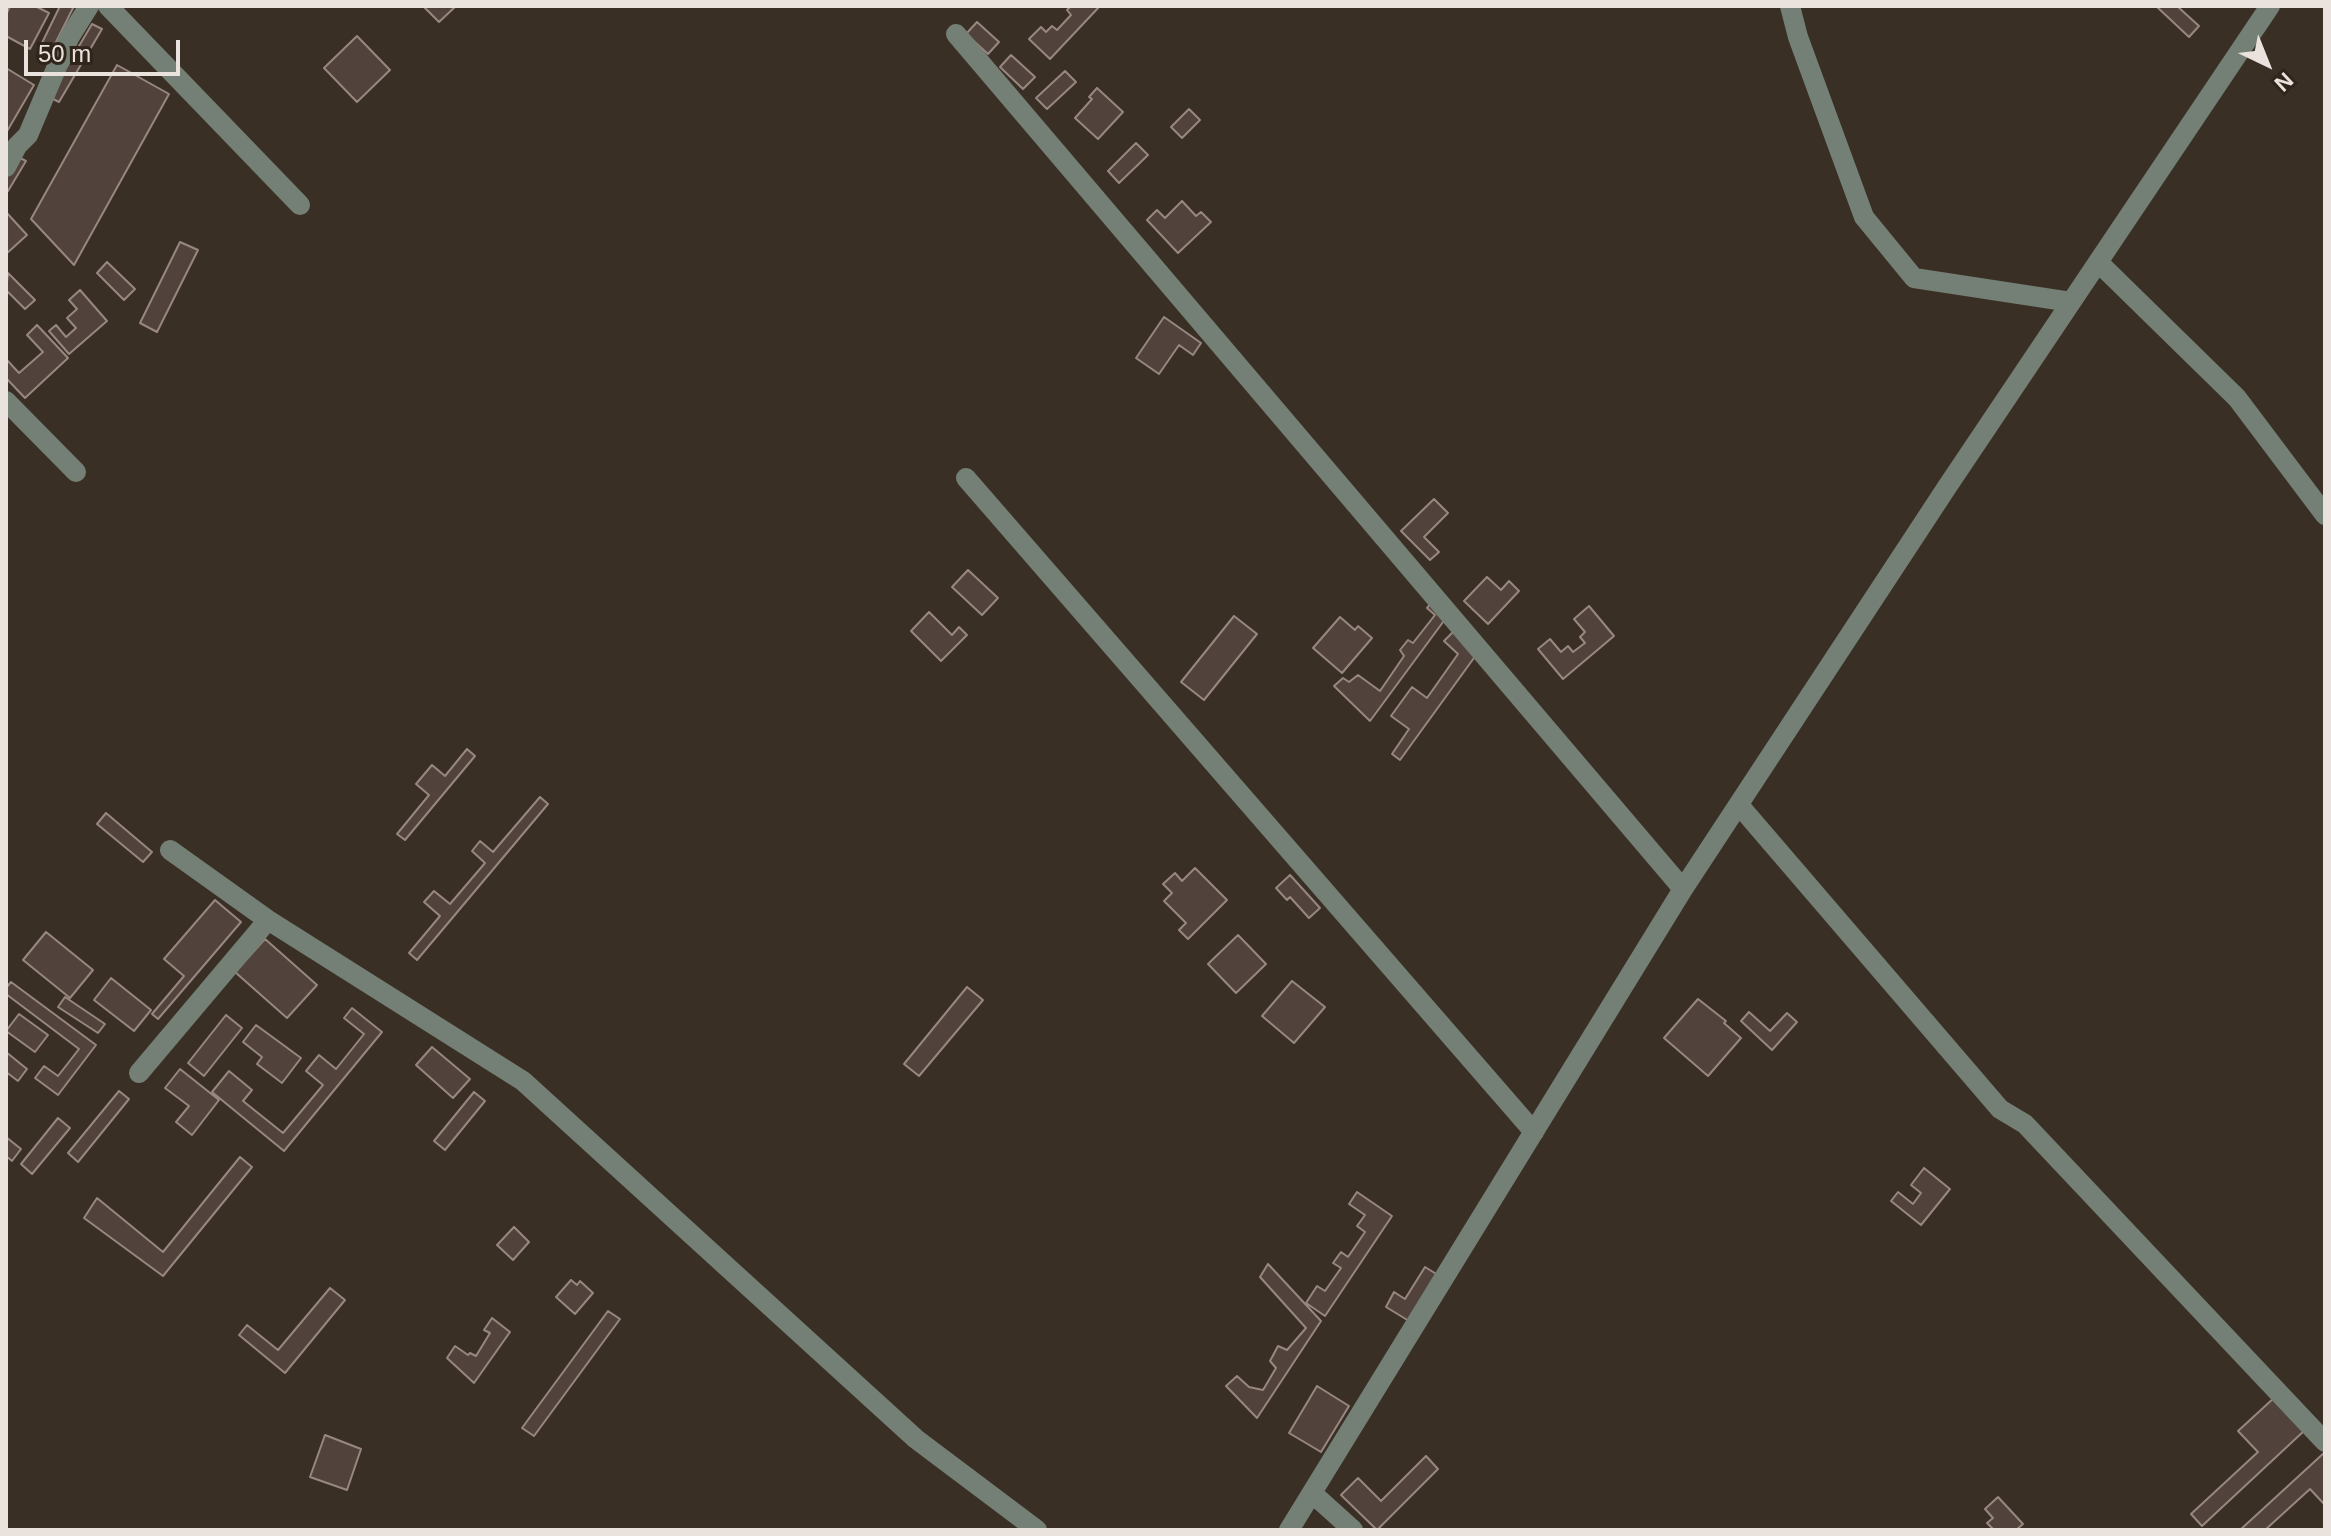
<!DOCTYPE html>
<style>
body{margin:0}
#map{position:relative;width:2331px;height:1536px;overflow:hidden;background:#3a2f25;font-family:Helvetica,sans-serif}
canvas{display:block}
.frame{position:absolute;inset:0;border:8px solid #eae2dc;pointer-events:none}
.north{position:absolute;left:2227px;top:24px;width:80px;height:80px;-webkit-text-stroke:6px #30251b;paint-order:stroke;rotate:137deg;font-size:22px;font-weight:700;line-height:32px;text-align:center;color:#eae2dc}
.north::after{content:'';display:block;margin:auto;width:28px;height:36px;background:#eae2dc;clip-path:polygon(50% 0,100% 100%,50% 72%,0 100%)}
.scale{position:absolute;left:24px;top:40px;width:156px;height:36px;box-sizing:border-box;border:4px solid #eae2dc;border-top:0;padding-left:10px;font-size:24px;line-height:28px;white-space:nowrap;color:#eae2dc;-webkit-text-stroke:6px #30251b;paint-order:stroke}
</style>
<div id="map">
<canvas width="2331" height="1536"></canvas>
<div class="frame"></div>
<div class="north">N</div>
<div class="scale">50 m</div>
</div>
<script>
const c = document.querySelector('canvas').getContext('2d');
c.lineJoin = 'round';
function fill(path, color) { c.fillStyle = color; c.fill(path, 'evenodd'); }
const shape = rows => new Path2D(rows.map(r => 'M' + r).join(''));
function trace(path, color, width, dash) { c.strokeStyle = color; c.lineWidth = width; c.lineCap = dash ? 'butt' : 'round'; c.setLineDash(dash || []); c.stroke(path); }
const building = shape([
 [10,6,35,6,49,13,30,49,6,36,6,15,10,6],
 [60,6,74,6,52,50,41,45,60,6],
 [423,6,456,6,439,22,423,6],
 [1071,6,1099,7,1050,59,1029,39,1041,27,1046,32,1052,26,1057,30,1071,15,1067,10,1071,6],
 [2156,6,2177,6,2199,26,2189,37,2156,6],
 [977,22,999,42,988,54,966,34,977,22],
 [92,24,102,29,59,102,49,97,92,24],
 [357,36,390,70,357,102,324,68,357,36],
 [1011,55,1035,77,1023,89,1000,67,1011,55],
 [117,65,169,94,74,265,31,219,117,65],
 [6,68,34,85,6,133,6,68],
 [1065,71,1076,82,1047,109,1036,98,1065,71],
 [1097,88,1123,112,1098,139,1075,118,1092,99,1089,97,1097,88],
 [1189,109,1200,120,1182,138,1171,127,1189,109],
 [1136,143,1148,155,1119,183,1108,171,1136,143],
 [18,157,26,161,8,191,6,190,6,177,18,157],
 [1182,201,1196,216,1201,212,1211,222,1178,253,1147,220,1157,210,1165,218,1182,201],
 [6,212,27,235,6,254,6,212],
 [180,242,198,250,157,332,140,323,180,242],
 [107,262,135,289,124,300,97,273,107,262],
 [8,273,35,300,25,309,6,290,8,273],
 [80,290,107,321,69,354,49,331,56,325,66,337,76,328,67,318,77,309,69,300,80,290],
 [1164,317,1201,343,1193,355,1179,345,1159,374,1136,358,1164,317],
 [37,325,68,358,25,398,6,378,6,359,19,373,43,352,27,335,37,325],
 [1434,499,1448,513,1424,537,1439,552,1430,560,1401,531,1434,499],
 [968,570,998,598,982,615,952,587,968,570],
 [1487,577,1501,590,1509,581,1519,591,1488,624,1464,601,1487,577],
 [1432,602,1446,618,1370,721,1334,686,1343,678,1349,682,1358,675,1380,691,1404,656,1400,650,1408,640,1413,643,1435,615,1427,608,1432,602],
 [1589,606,1614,636,1563,679,1538,649,1550,639,1561,652,1568,646,1573,652,1585,643,1580,637,1585,632,1574,619,1589,606],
 [929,612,952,635,959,627,967,635,941,661,911,631,929,612],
 [1234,616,1257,634,1204,700,1181,682,1234,616],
 [1340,617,1355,630,1358,626,1372,638,1342,673,1313,648,1340,617],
 [1458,627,1479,651,1400,760,1392,754,1409,729,1391,716,1412,687,1427,698,1458,654,1444,641,1458,627],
 [467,749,475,756,405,840,397,834,429,795,416,784,432,765,445,776,467,749],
 [540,797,548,804,417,960,409,953,440,916,424,902,434,891,450,904,485,863,472,851,480,841,493,852,540,797],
 [106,813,152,852,143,862,97,824,106,813],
 [1195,868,1227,900,1188,939,1179,930,1186,923,1164,901,1172,893,1163,884,1175,873,1182,881,1195,868],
 [1290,875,1320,908,1309,918,1290,897,1287,900,1276,888,1290,875],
 [215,900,241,922,158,1019,152,1014,184,976,164,959,215,900],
 [46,932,93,970,70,998,23,960,46,932],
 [1238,935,1266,964,1236,993,1208,964,1238,935],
 [265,939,317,985,287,1018,235,972,265,939],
 [111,978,151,1010,134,1031,94,1000,111,978],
 [1292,981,1325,1007,1294,1043,1262,1016,1292,981],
 [11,982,96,1045,58,1095,35,1078,44,1066,58,1076,79,1049,6,994,6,988,11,982],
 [967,987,983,1000,919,1076,904,1064,967,987],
 [65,997,105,1024,98,1033,58,1007,65,997],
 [1698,999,1726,1021,1724,1023,1741,1038,1708,1076,1664,1038,1698,999],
 [352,1008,382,1032,284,1151,212,1092,229,1071,252,1090,243,1101,283,1133,323,1085,306,1071,319,1055,336,1069,364,1034,344,1018,352,1008],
 [1749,1012,1770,1031,1787,1013,1797,1022,1772,1050,1741,1021,1749,1012],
 [19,1014,48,1035,35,1052,6,1031,19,1014],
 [226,1015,242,1028,204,1076,188,1063,226,1015],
 [256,1025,301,1058,282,1083,257,1064,262,1057,243,1042,256,1025],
 [432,1047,470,1079,453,1098,416,1065,432,1047],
 [6,1052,27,1069,18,1081,6,1072,6,1052],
 [180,1069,219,1100,192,1135,176,1122,189,1106,165,1088,180,1069],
 [119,1091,129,1099,78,1162,68,1153,119,1091],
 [474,1092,485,1101,445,1150,434,1141,474,1092],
 [58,1118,70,1128,32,1174,21,1164,58,1118],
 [6,1137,21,1149,12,1161,6,1156,6,1137],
 [240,1157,252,1167,163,1276,84,1218,97,1198,163,1252,240,1157],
 [1924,1168,1950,1189,1921,1225,1891,1201,1898,1192,1913,1204,1921,1193,1911,1185,1924,1168],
 [1357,1192,1392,1216,1325,1316,1306,1303,1317,1286,1325,1291,1341,1268,1333,1263,1341,1252,1348,1257,1365,1232,1357,1226,1365,1215,1349,1204,1357,1192],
 [514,1227,529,1242,513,1260,497,1245,514,1227],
 [1268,1264,1321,1321,1257,1418,1226,1386,1237,1376,1249,1387,1263,1390,1276,1368,1270,1361,1278,1346,1287,1350,1306,1328,1260,1277,1268,1264],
 [1425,1267,1438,1275,1409,1321,1386,1307,1394,1292,1405,1299,1425,1267],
 [571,1280,577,1285,580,1281,593,1293,575,1314,556,1297,571,1280],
 [330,1288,345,1300,285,1373,239,1335,247,1325,278,1350,330,1288],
 [608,1311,620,1319,534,1436,522,1428,608,1311],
 [492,1318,510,1332,474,1383,447,1358,455,1346,468,1355,470,1353,476,1356,490,1333,484,1330,492,1318],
 [1317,1386,1349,1406,1321,1452,1289,1433,1317,1386],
 [2275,1397,2305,1430,2202,1526,2191,1514,2258,1452,2238,1431,2275,1397],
 [325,1435,361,1449,347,1490,310,1477,325,1435],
 [2325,1452,2325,1505,2310,1489,2265,1530,2240,1530,2325,1452],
 [1426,1456,1438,1469,1377,1530,1341,1495,1358,1478,1381,1501,1426,1456],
 [1998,1497,2023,1524,2016,1530,1994,1530,1987,1523,1993,1518,1985,1509,1998,1497]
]);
fill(building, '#51423b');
trace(building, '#988780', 2);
trace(shape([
 [108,6,300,205],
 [1790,6,1798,37,1864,217,1914,278,2071,302],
 [956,34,1683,889],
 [6,167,17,146,28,135,69,38,89,6],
 [2098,262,2237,398,2325,515],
 [6,401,76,472],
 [966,478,1534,1132],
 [1739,805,2000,1109,2025,1124,2325,1442],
 [170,850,268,920,523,1081,916,1439,1037,1530],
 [139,1073,268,920],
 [1312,1493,1353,1530],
 [1289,1530,1683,889,1947,487,2270,6]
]), '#748075', 20);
</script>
